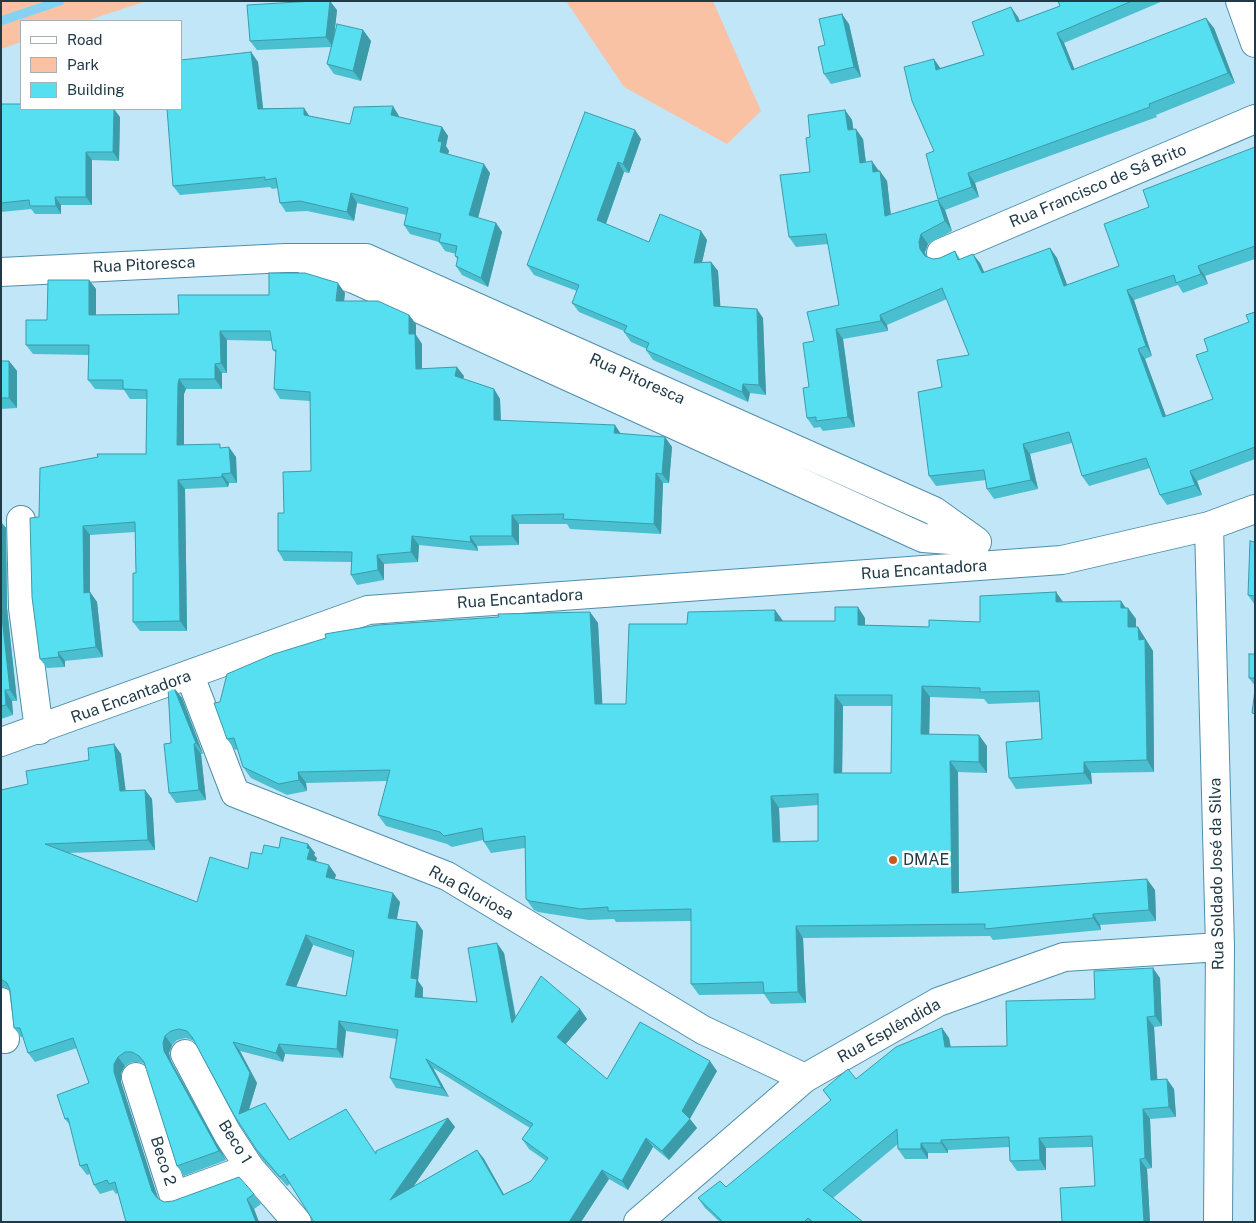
<!DOCTYPE html>
<meta charset="utf-8">
<style>
body{margin:0}
#map{position:relative;width:1256px;height:1223px;overflow:hidden;background:#c0e6f8;font-family:"Public Sans",sans-serif}
canvas{display:block}
.frame{position:absolute;inset:0;border:2px solid #203b47;pointer-events:none}
.legend{position:absolute;left:20px;top:20px;width:162px;height:90px;box-sizing:border-box;background:#fff;border:1px solid #a6b1b5;margin:0;padding:6px 9px;list-style:none;font-size:15px;color:#203b47}
.legend li{display:flex;align-items:center;gap:10px;height:25px}
.legend b{width:25px;border:1px solid #a6b1b5}
</style>
<div id="map">
<canvas width="1256" height="1223"></canvas>
<div class="frame"></div>
<ul class="legend">
<li><b style="height:6px;background:#fff"></b>Road</li>
<li><b style="height:14px;background:#fac2a5"></b>Park</li>
<li><b style="height:14px;background:#56def1"></b>Building</li>
</ul>
</div>
<script>
const c = document.querySelector('canvas').getContext('2d');
c.lineJoin = 'round';
function fill(path, color) { c.fillStyle = color; c.fill(path, 'evenodd'); }
const shape = rows => new Path2D(rows.map(r => 'M' + r).join(''));
function trace(path, color, width, dash) { c.strokeStyle = color; c.lineWidth = width; c.lineCap = dash ? 'butt' : 'round'; c.setLineDash(dash || []); c.stroke(path); }
function write(font, color, halo, rows, align = 'center') {
  c.font = font + ' "Public Sans",sans-serif'; c.lineWidth = 5; c.setLineDash([]); c.textBaseline = 'middle'; c.strokeStyle = halo; c.fillStyle = color; for (const [text, x, y, turn = 0] of rows) {
    c.save(); c.translate(x, y); c.rotate((+turn || 0) * Math.PI / 180); c.textAlign = isNaN(turn) ? turn : align; if (halo) c.strokeText(text, 0, 0); c.fillText(text, 0, 0); c.restore();
  }
}
fill(shape([
 [1,1,147,1,86,21,21,21,21,42,1,49],
 [566,1,713,1,761,111,727,144,624,87]
]), '#fac2a5');
trace(shape([
 [1,21,60,1]
]), '#86d2f4', 9);
const minor = shape([
 [1240,1,1255,43],
 [941,253,1255,119],
 [311,266,354,279,923,538,977,542],
 [1,272,286,258,366,258,934,511,976,541],
 [21,520,23,608,39,730],
 [1209,526,1220,947,1218,1222],
 [190,676,235,793,447,876,703,1030,805,1078],
 [1,742,368,610,1062,560,1209,526,1255,509],
 [1,1002,5,1039],
 [185,1054,227,1133,250,1168,297,1222],
 [136,1077,174,1196,250,1168],
 [638,1222,805,1078,938,1002,1064,957,1220,947]
]);
trace(minor, '#4f8fab', 30);
trace(minor, '#fff', 28);
fill(shape([
 [1058,1,1163,1,1064,43,1074,69,1214,28,1235,83,1156,115,1157,117,975,183,979,197,945,210,952,231,928,244,925,252,926,256,933,259,940,258,955,251,960,259,980,263,984,272,1050,248,1057,258,1067,285,1119,266,1149,207,1255,147,1255,259,1205,276,1208,284,1183,293,1178,285,1134,300,1152,356,1145,359,1166,416,1213,399,1208,351,1249,322,1255,312,1255,459,1197,481,1202,495,1167,505,1160,495,1150,468,1089,486,1082,476,1072,443,1030,454,1038,489,994,499,987,489,986,480,936,486,929,476,942,387,969,355,947,299,887,325,888,331,843,339,855,427,823,431,820,427,814,428,807,418,809,387,814,341,839,305,828,244,796,247,789,237,810,172,810,137,845,110,852,120,853,129,863,139,866,162,879,171,887,181,891,215,938,200,934,151,940,68,984,55,1018,17,1020,21,1060,6],
 [337,10,334,36,363,30,371,41,361,81,334,74,327,64,331,47,257,50,250,41],
 [849,24,861,77,831,84,824,74,825,45],
 [251,52,258,62,263,108,304,108,309,116,350,124,399,116,399,117,442,127,448,136,446,146,449,151,448,154,490,173,478,218,496,223,502,232,488,287,462,275,456,266,458,260,455,256,456,254,445,251,439,242,410,234,404,225,406,215,357,203,354,221,307,211,286,212,280,203,278,188,272,189,270,187,180,195,173,186],
 [1,104,21,109,120,117,119,161,92,160,92,205,61,205,61,214,35,214,31,209,1,212],
 [635,130,641,139,629,173,624,172,606,224,649,242,701,231,707,240,702,262,711,262,718,271,720,306,763,318,766,395,750,393,748,402,653,360,646,350,647,349,631,342,624,332,624,331,579,312,572,303,577,291,534,275,527,265],
 [89,280,96,289,96,315,179,314,269,295,345,293,344,301,409,315,416,324,416,335,422,344,422,369,464,376,463,379,494,389,500,399,501,420,621,434,665,437,672,447,669,483,663,483,661,534,570,529,567,524,519,524,519,545,477,546,478,551,419,545,418,562,384,564,384,580,357,585,351,575,351,562,284,561,278,551,284,513,311,471,310,401,280,399,274,389,276,353,273,350,272,341,227,340,227,373,222,373,222,389,186,389,184,394,184,445,223,448,236,457,237,483,229,483,228,487,185,489,187,631,140,631,133,622,136,573,135,532,90,535,90,592,97,602,103,657,65,661,65,667,47,668,40,659,39,517,146,454,147,399,130,399,124,390,95,389,88,380,89,355,33,354,26,345,47,320],
 [1,361,9,361,17,371,17,408,1,409],
 [1,522,6,528,7,608,17,701,12,701,13,715,1,719],
 [1255,542,1255,605,1248,595],
 [1121,601,1126,608,1128,608,1136,619,1136,627,1138,627,1153,651,1154,772,1091,773,1092,784,1016,789,1009,778,1042,739,1039,702,988,704,984,699,930,697,929,734,987,746,987,773,958,772,959,892,1155,890,1156,921,1100,925,1101,930,993,940,990,936,803,938,806,1003,771,1004,764,994,699,995,691,984,691,921,616,922,614,919,589,920,538,912,534,910,526,899,525,848,491,853,484,842,483,840,452,847,447,844,386,826,378,815,387,781,306,783,307,791,287,795,251,778,243,767,238,749,235,750,227,739,220,702,590,612,598,623,602,704,626,704,687,624,775,610,783,621,835,621,865,618,865,625,929,627,980,622,1063,602],
 [843,706,892,706,891,773,842,773],
 [818,805,818,841,780,842,779,808],
 [1255,654,1255,686,1249,678],
 [174,688,182,698,203,754,201,754,206,800,176,803,169,793],
 [114,744,121,754,125,790,145,790,152,799,155,850,68,853,197,902,248,869,262,854,279,848,308,844,315,853,314,855,317,858,316,862,336,875,334,879,400,902,397,919,417,922,423,931,418,981,423,988,423,998,477,1002,504,953,516,1017,580,1009,587,1019,565,1045,607,1079,717,1071,690,1119,697,1128,669,1160,653,1147,628,1190,609,1179,581,1222,314,1222,290,1184,287,1186,262,1159,256,1149,195,1042,194,1041,186,1038,177,1040,172,1045,169,1053,171,1061,226,1160,184,1176,177,1166,145,1064,139,1062,132,1062,125,1066,121,1073,121,1082,158,1199,164,1202,254,1194,261,1204,254,1209,259,1222,126,1222,118,1193,116,1194,113,1190,100,1194,94,1185,90,1174,87,1175,80,1166,70,1125,65,1119,89,1083,77,1048,35,1062,28,1053,23,1037,21,1037,14,1028,9,990,7,988,1,987,1,790,28,784,89,760],
 [313,945,353,958,346,996,296,987],
 [346,1031,397,1039,390,1078,396,1088,449,1097,433,1068,530,1128,522,1139,529,1149,546,1161,531,1181,504,1195,484,1159,477,1150,413,1187,455,1127,448,1118,376,1154,352,1118,290,1140,272,1113,249,1109,257,1083,240,1051,283,1062,285,1054,343,1058],
 [1160,978,1162,1026,1154,1027,1157,1080,1174,1089,1176,1117,1150,1119,1152,1168,1147,1169,1150,1222,1062,1222,1095,1186,1093,1147,1046,1148,1046,1170,1017,1171,1010,1161,1010,1147,948,1150,948,1153,928,1153,928,1159,905,1159,898,1149,898,1144,833,1198,863,1222,720,1222,705,1208,698,1198,726,1187,831,1101,823,1090,856,1079,942,1028,949,1038,951,1047,1007,1046,1095,999]
]), '#4abfcf');
fill(shape([
 [330,1,337,10,333,47,326,37],
 [1011,7,1018,17,1024,32,1017,22],
 [842,14,849,24,861,77,854,67],
 [1206,18,1214,28,1235,83,1228,73],
 [363,30,371,41,361,81,353,71],
 [1057,33,1064,43,1079,80,1072,70],
 [251,52,258,62,264,118,258,109],
 [934,59,941,69,936,70],
 [393,106,399,116,397,124,391,115],
 [304,108,310,117,304,115],
 [114,109,120,117,119,161,113,152],
 [845,110,852,120,855,140,848,130],
 [442,127,448,136,446,146,449,151,446,161,440,152,438,141],
 [856,129,863,139,867,173,860,163],
 [635,130,641,139,629,173,623,164],
 [86,152,92,160,92,205,86,197],
 [872,161,879,171,873,172],
 [618,162,624,172,604,229,597,220],
 [484,164,490,173,476,225,469,215],
 [880,171,887,181,892,226,885,216],
 [968,173,975,183,979,197,972,187],
 [351,193,357,203,354,221,347,212],
 [55,197,61,205,61,214,56,206],
 [938,200,945,210,952,231,945,221],
 [496,223,502,232,488,287,481,278],
 [701,231,707,240,700,272,694,263],
 [921,234,928,244,925,252,926,259,920,249,919,242],
 [1050,248,1057,258,1071,295,1064,286],
 [973,254,980,263,989,283,982,273],
 [711,262,718,271,721,315,714,306],
 [1198,266,1205,276,1208,284,1201,274],
 [89,280,96,289,96,324,89,315],
 [338,283,345,293,343,310,336,301],
 [1127,290,1134,300,1152,356,1146,346],
 [757,309,763,318,766,395,759,385],
 [409,315,416,324,416,335,422,344,422,379,416,369,409,334],
 [880,315,887,325,888,331,881,321],
 [836,329,843,339,855,427,848,417],
 [220,331,227,340,227,373,221,363],
 [1138,349,1145,359,1170,427,1163,417],
 [9,361,17,371,17,408,9,398],
 [215,364,222,373,222,389,215,379],
 [457,367,464,376,461,386,455,376],
 [179,379,186,389,184,394,184,454,177,445,178,384],
 [743,384,750,393,748,402,742,392],
 [494,389,500,399,501,429,494,420],
 [615,425,621,434,614,433],
 [665,437,672,447,669,483,662,474],
 [1023,444,1030,454,1038,489,1031,480],
 [229,447,236,457,237,483,231,473],
 [1190,471,1197,481,1202,495,1195,485],
 [656,473,663,483,661,534,654,524],
 [222,474,229,483,228,487,222,477],
 [178,480,185,489,187,631,180,621],
 [512,515,519,524,519,545,512,536],
 [1,522,6,528,7,608,17,701,10,690,1,608],
 [83,526,90,535,90,592,97,602,103,657,96,647,84,593],
 [412,536,419,545,418,562,411,552],
 [470,536,477,546,478,551,471,542],
 [377,555,384,564,384,580,378,570],
 [1056,592,1064,603,1056,602],
 [1121,601,1128,612,1128,608,1136,619,1136,639,1128,627,1121,608],
 [858,607,865,618,865,636,858,625],
 [775,610,783,621,775,621],
 [590,612,598,623,603,715,595,704],
 [1138,627,1153,651,1154,772,1147,760],
 [58,652,65,661,65,667,59,657],
 [922,686,930,697,929,746,921,734],
 [174,688,182,698,203,754,196,743],
 [5,690,12,701,13,715,6,705],
 [835,695,843,706,842,784,834,773],
 [979,735,987,746,987,773,979,762],
 [114,744,121,754,127,800,120,791],
 [194,744,201,754,206,800,199,790],
 [950,761,958,772,959,904,952,893],
 [1084,762,1091,773,1092,784,1084,773],
 [298,772,306,783,307,791,299,780],
 [145,790,152,799,155,850,148,840],
 [771,796,779,808,781,853,773,842],
 [308,844,315,853,314,855,317,858,313,869,307,859],
 [329,865,336,875,332,887,326,877],
 [1147,879,1155,890,1156,921,1149,910],
 [393,893,400,902,395,928,388,918],
 [1093,914,1100,925,1101,930,1093,918],
 [417,922,423,931,418,981,423,988,422,1007,415,997,411,978],
 [796,926,803,938,806,1003,798,992],
 [306,935,313,945,293,995,286,985],
 [497,943,504,953,518,1033,512,1023],
 [1153,968,1160,978,1162,1026,1155,1016],
 [580,1009,587,1019,563,1047,557,1037],
 [1147,1017,1154,1027,1158,1090,1151,1080],
 [339,1021,346,1031,343,1058,337,1049],
 [942,1028,949,1038,952,1057,945,1047],
 [165,1036,172,1045,169,1053,171,1061,226,1160,219,1151,164,1051,163,1043],
 [233,1042,240,1051,257,1083,245,1123,239,1114],
 [279,1044,285,1054,283,1062,276,1053],
 [118,1057,125,1066,121,1073,121,1082,159,1201,152,1191,114,1072,114,1064],
 [426,1059,433,1068,449,1097,442,1088],
 [710,1061,717,1071,689,1120,690,1119,697,1128,669,1160,662,1151,682,1111],
 [1167,1079,1174,1089,1176,1117,1169,1107],
 [1143,1109,1150,1119,1152,1168,1145,1158],
 [448,1118,455,1127,397,1210,390,1200],
 [646,1138,653,1147,628,1190,622,1181],
 [1039,1138,1046,1148,1046,1170,1040,1160],
 [941,1140,948,1150,948,1153,941,1143],
 [921,1143,928,1153,928,1159,921,1149],
 [477,1150,484,1159,510,1205,503,1195],
 [1140,1159,1147,1169,1150,1222,1144,1222],
 [602,1170,609,1179,581,1222,569,1222],
 [247,1199,254,1209,259,1222,256,1222]
]), '#3c9ba9');
const building = shape([
 [314,1,330,1,326,37,250,41,247,5,314,1],
 [1058,1,1132,1,1057,33,1072,70,1206,18,1228,73,1149,104,1150,107,968,173,972,187,938,199,926,154,934,151,912,101,904,67,934,59,936,70,984,55,972,22,1011,7,1017,22,1060,6,1058,1],
 [842,14,854,67,824,74,818,47,825,45,819,19,842,14],
 [337,24,363,30,353,71,327,64,337,24],
 [251,52,258,109,304,108,304,115,350,124,354,107,393,106,391,115,442,127,438,141,442,142,440,152,484,164,469,215,496,223,481,278,456,266,458,257,455,256,457,246,439,242,441,234,404,225,408,208,351,193,347,212,300,201,280,203,276,178,265,180,265,177,173,186,167,109,181,109,181,60,251,52],
 [21,90,21,109,114,109,113,152,86,152,86,197,55,197,56,206,30,206,29,200,1,203,1,104,21,104,21,90],
 [845,110,848,130,856,129,860,163,872,161,873,172,880,171,885,216,938,200,945,221,921,234,919,242,920,249,925,256,933,259,940,258,955,251,958,260,973,254,982,273,1050,248,1064,286,1119,266,1104,224,1149,207,1143,190,1255,147,1255,246,1198,266,1201,274,1176,283,1174,275,1127,290,1146,346,1138,349,1163,417,1213,399,1196,355,1208,351,1204,339,1249,322,1246,315,1255,312,1255,447,1190,471,1195,485,1160,495,1146,458,1082,476,1069,432,1023,444,1031,480,987,489,984,470,929,476,918,392,942,387,937,360,969,355,942,288,880,315,881,321,836,329,848,417,816,421,816,417,807,418,803,388,809,387,803,343,814,341,807,312,839,305,826,234,789,237,780,175,810,172,806,138,810,137,808,115,845,110],
 [585,112,635,130,623,164,618,162,597,220,649,242,660,214,701,231,694,263,711,262,714,306,757,309,759,385,743,384,742,392,646,350,649,343,624,332,627,326,572,303,579,285,527,265,585,112],
 [269,273,305,273,338,283,336,301,378,301,409,315,409,334,415,334,416,369,457,367,455,376,494,389,494,420,615,425,614,433,665,437,662,474,656,473,654,524,563,519,564,514,512,515,512,536,470,536,471,542,412,536,411,552,377,555,378,570,351,575,352,552,278,551,278,513,284,513,283,472,311,471,310,392,274,389,276,350,273,350,270,331,220,331,221,363,215,364,215,379,179,379,178,384,177,445,220,444,220,448,229,447,231,473,222,474,222,477,178,480,180,621,133,622,133,573,136,573,135,522,83,526,84,593,90,592,96,647,58,652,59,657,40,659,32,597,30,518,39,517,40,468,98,457,97,454,146,454,147,390,123,389,123,380,88,380,89,345,26,345,26,320,47,320,48,280,89,280,89,315,179,314,178,295,269,295,269,273],
 [1,361,9,361,9,398,1,398,1,361],
 [1250,541,1255,542,1255,596,1248,595,1250,541],
 [1056,592,1056,602,1121,601,1121,608,1128,608,1128,627,1138,627,1139,640,1145,639,1147,760,1084,762,1084,773,1009,778,1006,742,1042,739,1039,691,980,692,980,688,922,686,921,734,979,735,979,762,950,761,952,893,1147,879,1149,910,1093,914,1093,918,985,929,985,924,796,926,798,992,764,993,763,982,691,984,691,909,608,911,608,907,581,909,530,901,526,899,525,836,484,842,482,828,444,836,440,832,378,815,390,770,298,772,299,780,279,784,243,767,234,738,227,739,214,703,220,702,227,674,274,654,326,638,325,634,378,625,499,617,498,614,590,612,595,704,626,704,629,624,687,624,688,612,775,610,775,621,835,621,835,607,858,607,858,625,929,627,929,620,980,622,980,596,1056,592],
 [835,695,892,695,891,773,834,773,835,695],
 [818,794,818,841,773,842,771,796,818,794],
 [1,608,10,690,5,690,6,705,1,706,1,608],
 [1249,654,1255,654,1255,678,1249,678,1249,654],
 [168,688,174,688,196,743,194,744,199,790,169,793,164,744,171,743,168,688],
 [1255,690,1255,714,1252,713,1255,690],
 [114,744,120,791,145,790,148,840,45,844,197,902,210,857,248,869,251,852,262,854,264,845,279,848,281,837,308,844,307,848,310,849,307,859,329,865,326,877,393,893,388,918,417,922,411,978,417,979,415,997,477,1002,468,948,497,943,512,1023,541,976,580,1009,557,1037,607,1079,640,1022,710,1061,682,1111,690,1119,662,1151,646,1138,622,1181,602,1170,569,1222,314,1222,284,1174,280,1177,256,1149,234,1115,192,1037,187,1031,179,1029,171,1031,165,1036,163,1043,164,1051,219,1151,177,1166,144,1062,139,1056,132,1052,125,1052,118,1057,114,1064,114,1072,152,1191,157,1198,164,1202,173,1201,239,1177,254,1194,247,1199,256,1222,126,1222,115,1182,109,1184,107,1180,94,1185,87,1164,80,1166,68,1118,65,1119,57,1095,89,1083,73,1038,28,1053,20,1028,14,1028,10,990,7,983,1,979,1,790,28,784,26,771,89,760,88,748,114,744],
 [306,935,354,951,346,996,286,985,306,935],
 [339,1021,398,1030,390,1078,442,1088,426,1059,533,1124,522,1139,548,1158,531,1181,503,1195,477,1150,390,1200,448,1118,376,1151,376,1154,346,1109,289,1140,265,1103,239,1114,250,1073,233,1042,276,1053,279,1044,337,1049,339,1021],
 [1153,968,1155,1016,1147,1017,1151,1080,1167,1079,1169,1107,1143,1109,1145,1158,1140,1159,1144,1222,1062,1222,1060,1188,1095,1186,1092,1136,1039,1138,1040,1160,1010,1161,1009,1137,941,1140,941,1143,921,1143,921,1149,898,1149,897,1129,823,1190,863,1222,813,1222,808,1218,804,1222,723,1222,698,1198,720,1181,726,1187,831,1100,823,1090,848,1069,856,1079,896,1047,942,1028,945,1047,1007,1046,1006,1001,1095,999,1094,971,1153,968]
]);
fill(building, '#56def1');
trace(building, '#3c9ba9', 1);
for (const [x, y, r, color] of [
 [893,860,5,"#c05e21"]
]) { const dot = new Path2D(); dot.arc(x, y, r, 0, 2 * Math.PI); c.fillStyle = color; c.fill(dot); trace(dot, '#fff', 2); }
write('16px', '#203b47', '#fff', [
 ["Rua Francisco de Sá Brito",1098,186,-23],
 ["Rua Pitoresca",144,265,-3],
 ["Rua Pitoresca",637,379,24],
 ["Rua Encantadora",924,570,-4],
 ["Rua Encantadora",520,599,-4],
 ["Rua Encantadora",131,697,-20],
 ["Rua Soldado José da Silva",1217,874,-91],
 ["Rua Gloriosa",471,893,29],
 ["Rua Esplêndida",889,1031,-29],
 ["Beco 1",235,1142,58],
 ["Beco 2",163,1161,72]
]);
write('16px', '#203b47', '#fff', [
 ["DMAE",903,860]
], 'left');
</script>
